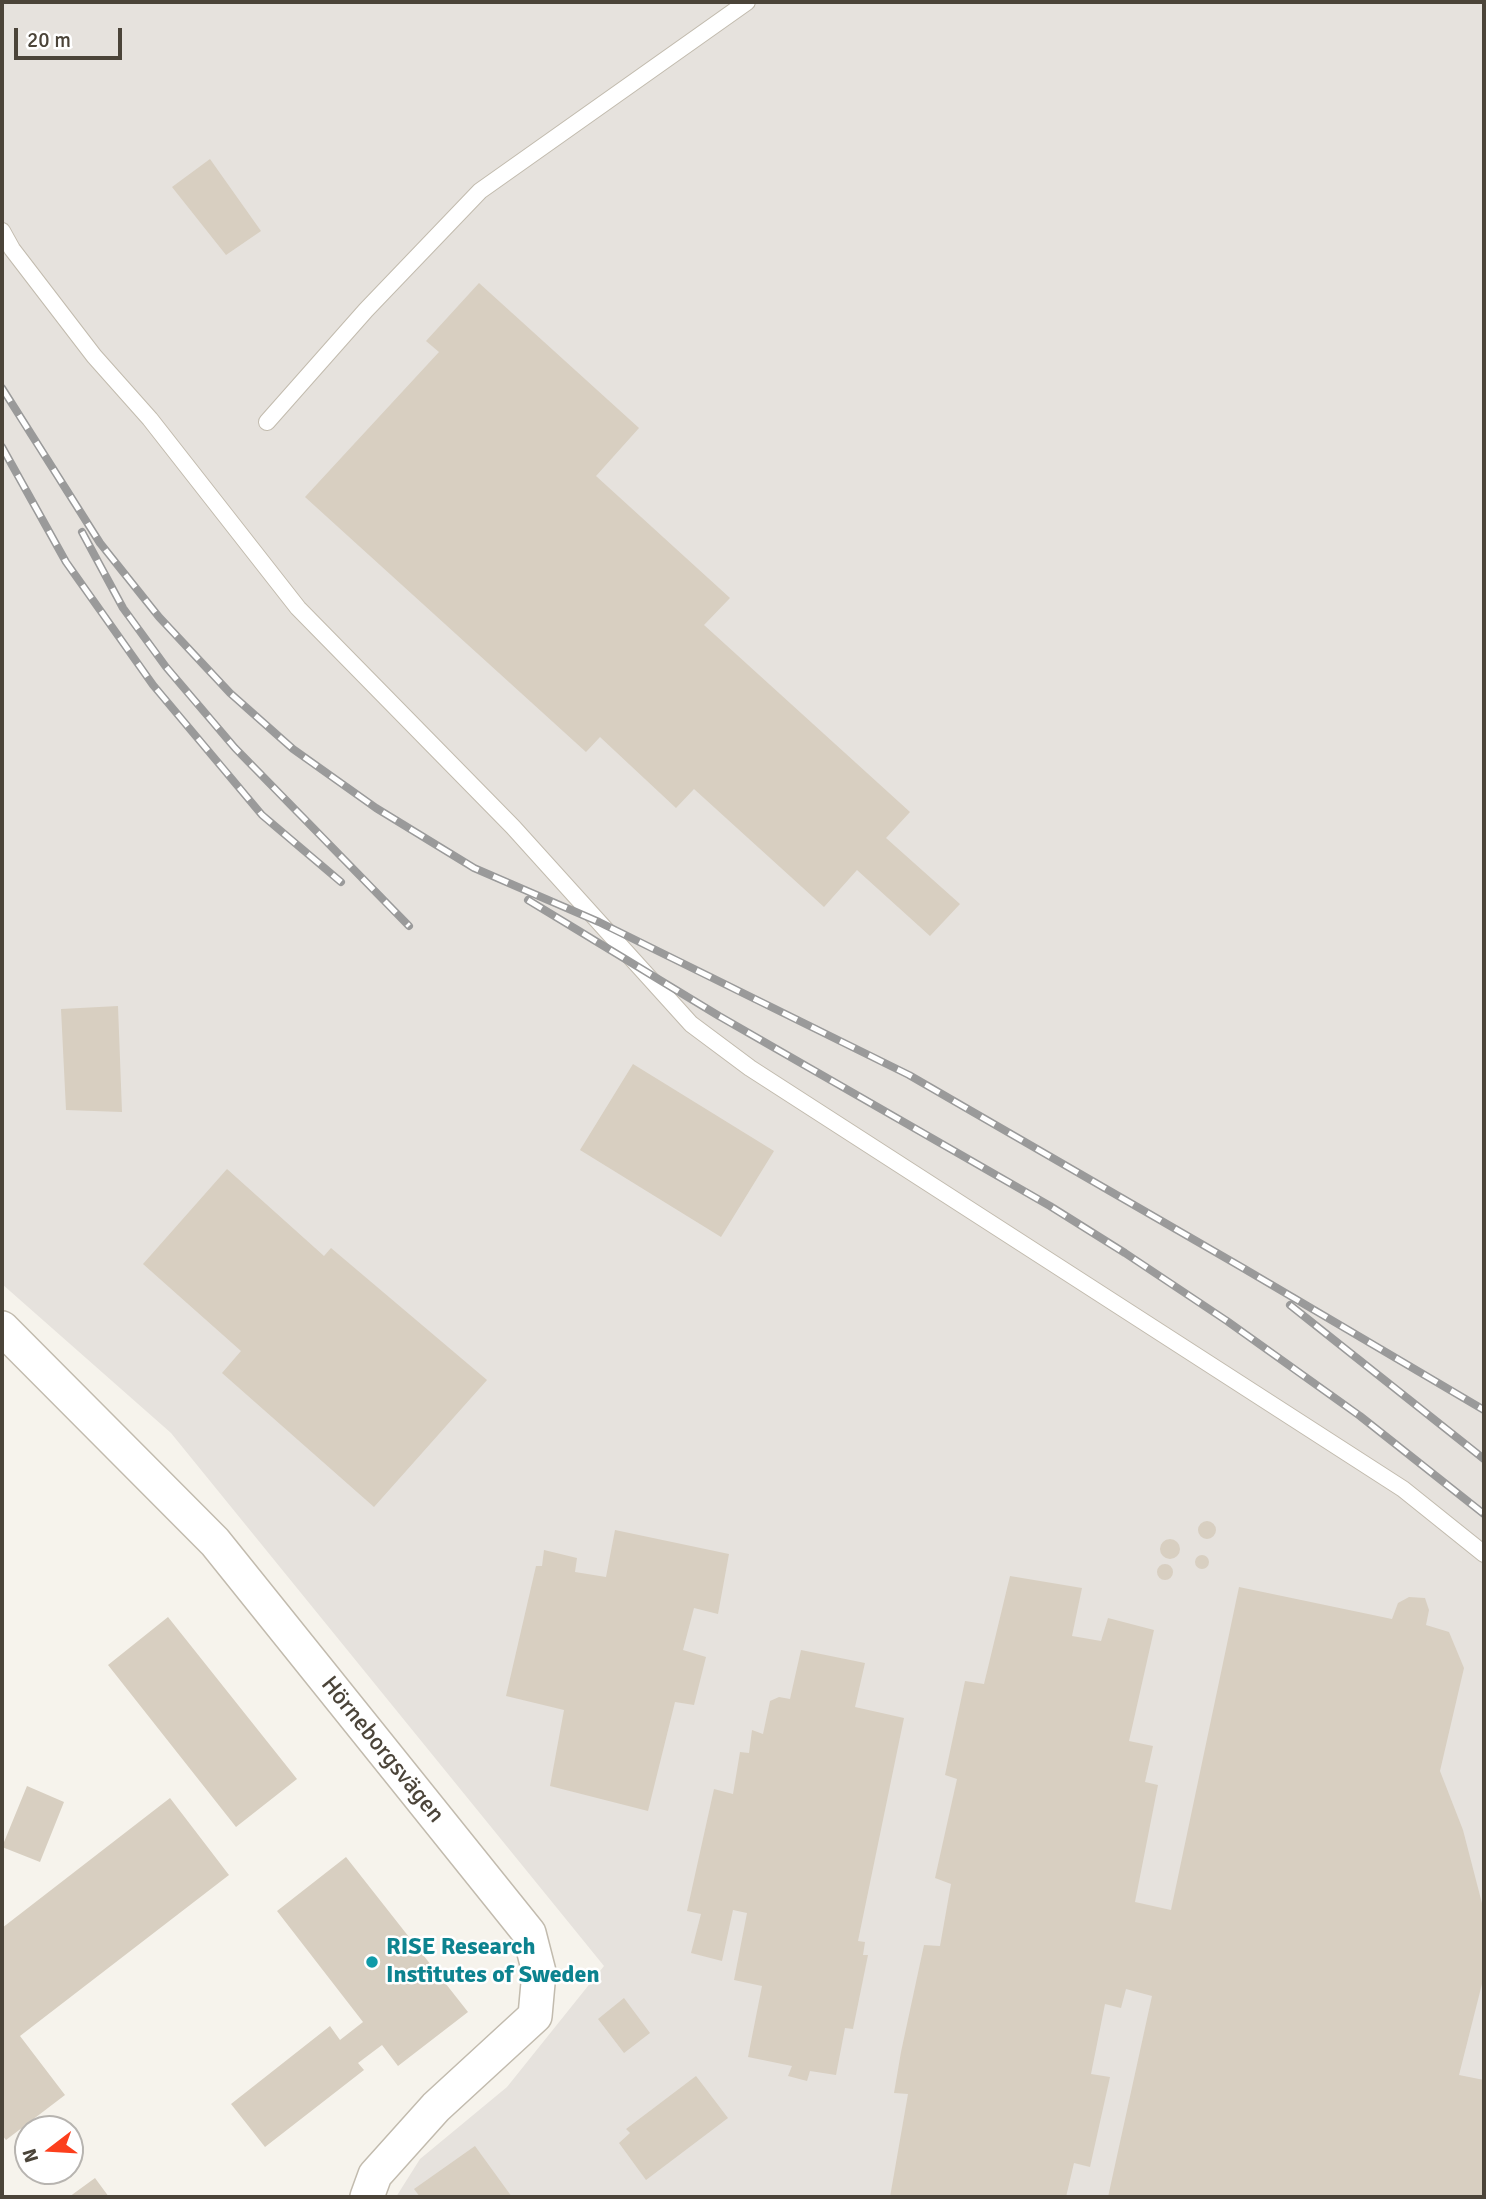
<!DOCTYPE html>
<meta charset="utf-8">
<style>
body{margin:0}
#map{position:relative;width:1486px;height:2199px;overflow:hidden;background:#f6f3ec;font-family:Signika,sans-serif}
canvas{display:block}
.frame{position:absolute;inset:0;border:4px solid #4b4439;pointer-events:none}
.north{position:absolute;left:14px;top:2115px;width:70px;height:70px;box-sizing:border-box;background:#fff;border:2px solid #b7b4b0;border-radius:50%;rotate:253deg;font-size:19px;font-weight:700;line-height:28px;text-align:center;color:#4b4439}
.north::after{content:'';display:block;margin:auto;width:24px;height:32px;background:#fc3f1d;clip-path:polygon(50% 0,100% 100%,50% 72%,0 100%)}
.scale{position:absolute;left:14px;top:28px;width:108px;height:32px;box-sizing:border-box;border:4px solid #4b4439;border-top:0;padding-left:9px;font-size:21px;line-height:24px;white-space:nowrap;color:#4b4439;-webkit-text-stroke:5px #fff;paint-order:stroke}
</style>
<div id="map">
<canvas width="1486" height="2199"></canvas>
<div class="frame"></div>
<div class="north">N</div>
<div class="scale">20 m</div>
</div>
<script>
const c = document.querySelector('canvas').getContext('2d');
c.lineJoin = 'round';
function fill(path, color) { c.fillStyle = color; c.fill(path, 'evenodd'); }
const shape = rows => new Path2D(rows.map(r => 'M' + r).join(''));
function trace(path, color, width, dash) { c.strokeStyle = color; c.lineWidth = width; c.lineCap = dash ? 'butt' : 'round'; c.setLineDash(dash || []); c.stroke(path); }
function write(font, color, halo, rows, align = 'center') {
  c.font = font + ' Signika,sans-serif'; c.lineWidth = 5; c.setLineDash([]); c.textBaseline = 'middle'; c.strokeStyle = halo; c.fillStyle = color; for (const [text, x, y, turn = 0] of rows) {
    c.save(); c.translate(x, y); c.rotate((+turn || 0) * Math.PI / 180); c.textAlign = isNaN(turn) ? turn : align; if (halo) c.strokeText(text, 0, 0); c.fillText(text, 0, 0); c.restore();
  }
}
fill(shape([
 [2,2,1484,2,1484,2197,396,2197,420,2159,507,2087,604,1966,171,1433,2,1284]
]), '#e6e2dd');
fill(shape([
 [210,159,261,231,226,255,172,187],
 [479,283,639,428,596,476,730,598,704,625,910,812,886,838,960,904,930,936,857,870,824,907,694,789,676,808,600,737,586,752,305,497,439,352,426,341],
 [118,1006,122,1112,66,1110,61,1009],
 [633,1064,774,1151,721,1237,580,1150],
 [227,1169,324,1256,331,1248,487,1380,374,1507,222,1373,241,1351,143,1264],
 '1198 1530a9 9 0 1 1 18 0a9 9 0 1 1-18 0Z',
 [615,1530,729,1554,718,1614,694,1608,683,1650,706,1657,694,1705,675,1702,648,1811,550,1786,564,1710,506,1696,536,1566,542,1566,544,1550,577,1558,575,1572,606,1577],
 '1160 1549a10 10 0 1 1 20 0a10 10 0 1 1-20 0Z',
 '1195 1562a7 7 0 1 1 14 0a7 7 0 1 1-14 0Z',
 '1157 1572a8 8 0 1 1 16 0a8 8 0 1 1-16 0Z',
 [1010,1576,1082,1588,1072,1636,1101,1641,1108,1618,1154,1630,1129,1741,1153,1746,1145,1782,1158,1785,1135,1902,1171,1910,1239,1587,1392,1619,1398,1603,1409,1597,1425,1598,1429,1610,1426,1625,1449,1632,1464,1668,1440,1771,1463,1830,1484,1911,1484,1976,1459,2075,1484,2080,1484,2197,1108,2197,1152,1996,1126,1989,1121,2008,1105,2004,1091,2074,1110,2077,1090,2167,1074,2163,1066,2197,890,2197,908,2094,894,2093,901,2052,924,1945,940,1946,951,1884,935,1878,957,1779,945,1775,965,1681,984,1684],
 [168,1617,297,1779,236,1827,108,1665],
 [801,1650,865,1663,855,1707,904,1718,858,1941,865,1942,863,1955,868,1955,853,2029,845,2028,836,2075,810,2071,807,2081,788,2076,792,2066,748,2057,762,1986,734,1980,747,1913,733,1910,722,1961,691,1953,701,1914,687,1911,714,1789,733,1794,740,1752,749,1753,752,1730,763,1734,770,1701,779,1697,790,1699],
 [27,1786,64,1802,40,1862,2,1847],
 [170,1798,229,1875,20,2036,65,2095,6,2140,2,2135,2,1928],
 [346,1857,468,2012,398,2066,382,2045,358,2063,364,2070,265,2147,231,2104,330,2026,340,2040,363,2022,277,1911],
 [624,1998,650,2033,624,2053,598,2019],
 [696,2076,728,2118,646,2180,619,2143,630,2133,626,2129],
 [475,2146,512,2197,420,2197,414,2189],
 [95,2178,109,2197,69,2197]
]), '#d8cfc1');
const service = shape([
 [2,231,12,249,94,356,150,419,298,608,513,827,691,1024,750,1068,1403,1489,1484,1554],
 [267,422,366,310,480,191,747,2]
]);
const minor = shape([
 [2,1328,215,1542,529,1933,539,1972,535,2016,436,2107,375,2175,367,2197]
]);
trace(service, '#c2bbae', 18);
trace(minor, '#c2bbae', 36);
trace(service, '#fff', 16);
trace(minor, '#fff', 33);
const rail = shape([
 [2,388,100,543,159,617,230,693,293,749,376,808,474,868,599,922,909,1075,1243,1268,1484,1410],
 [2,447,66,562,153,685,262,815,341,882],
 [82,532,123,608,166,667,235,748,409,926],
 [528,900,719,1016,1050,1206,1125,1253,1227,1321,1360,1416,1484,1514],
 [1290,1305,1484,1459]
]);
trace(rail, '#9a9a9a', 8);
trace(rail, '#fff', 5, [16]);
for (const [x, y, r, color] of [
 [372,1962,7,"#0f9aa8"]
]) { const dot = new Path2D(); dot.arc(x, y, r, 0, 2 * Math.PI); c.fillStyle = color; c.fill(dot); trace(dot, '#fff', 2.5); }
write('24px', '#4b4439', '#fff', [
 ["Hörneborgsvägen",382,1750,51]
]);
write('bold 24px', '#0d838f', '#fff', [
 ["RISE Research",386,1948],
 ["Institutes of Sweden",386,1976]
], 'left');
</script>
